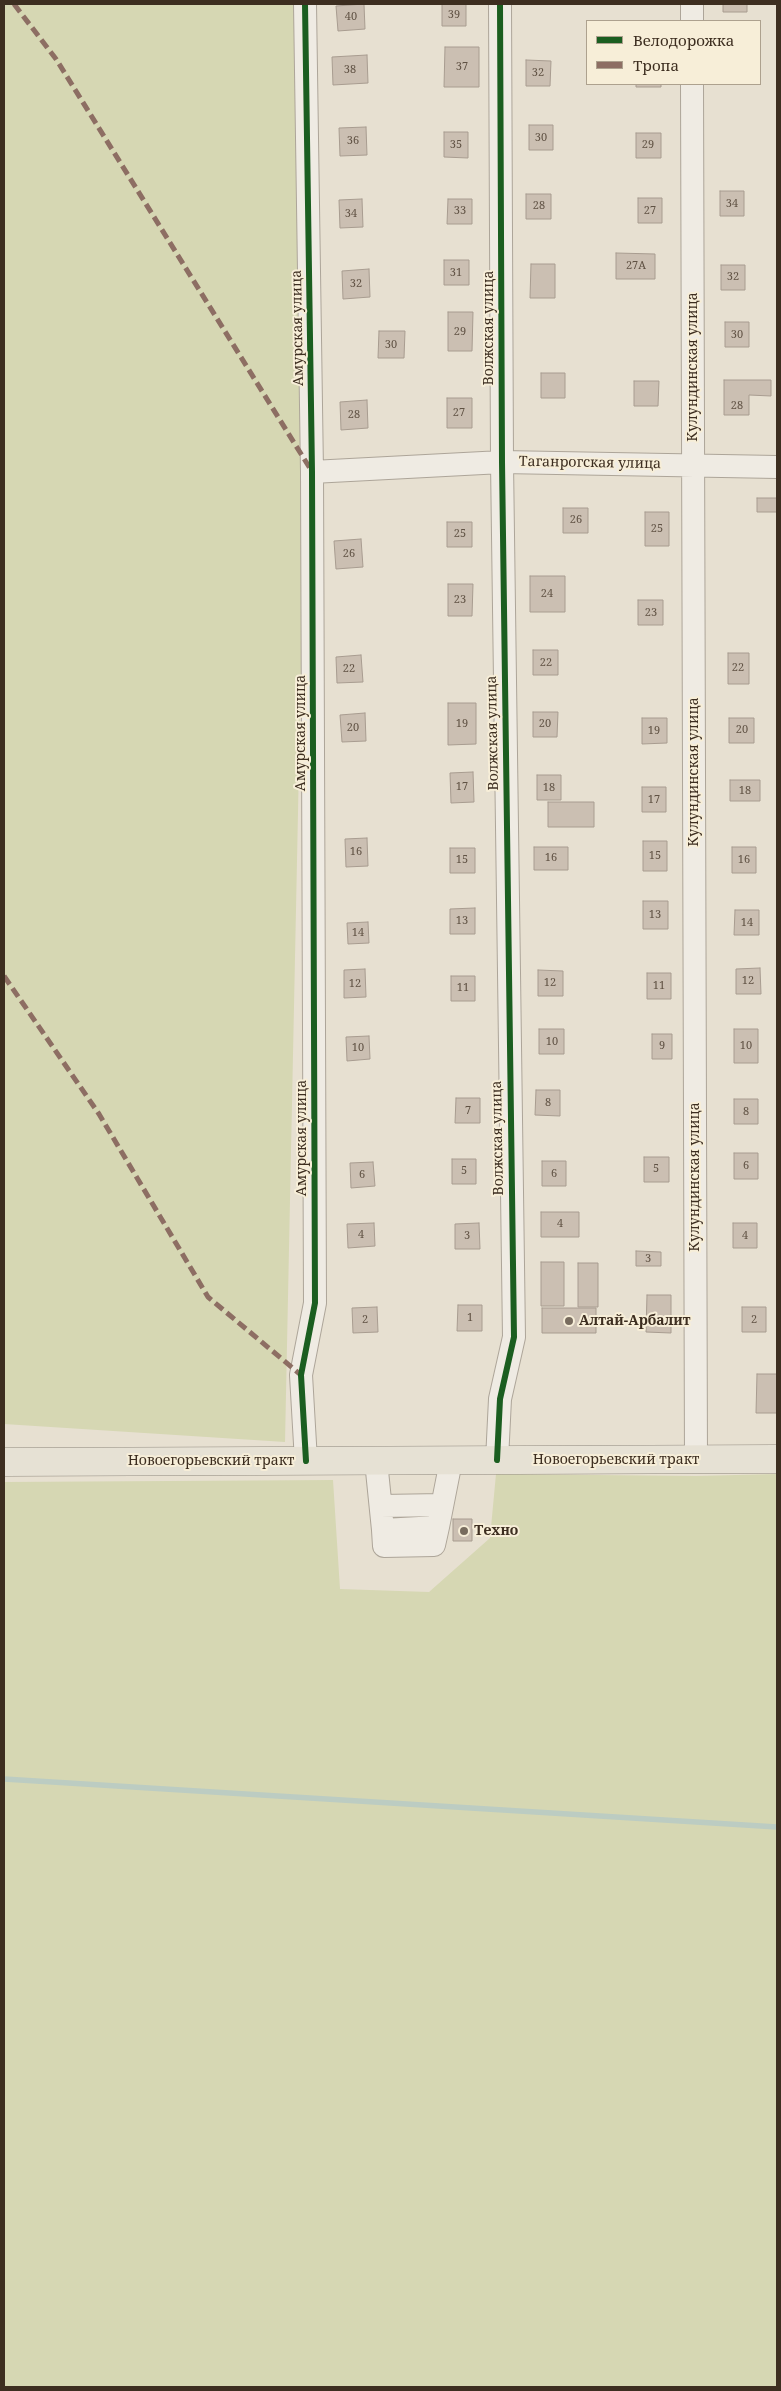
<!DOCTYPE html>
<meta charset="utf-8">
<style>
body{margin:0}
#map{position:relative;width:781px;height:2391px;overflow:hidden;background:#e7e0d1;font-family:"Noto Serif",serif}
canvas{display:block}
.frame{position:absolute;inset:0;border:5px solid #3d2e20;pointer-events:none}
.legend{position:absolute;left:586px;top:20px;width:175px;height:65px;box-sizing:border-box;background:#f7eed8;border:1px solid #ada18e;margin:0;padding:6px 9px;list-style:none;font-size:15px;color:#3d2e20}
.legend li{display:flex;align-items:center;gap:10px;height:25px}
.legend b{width:25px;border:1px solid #ada18e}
</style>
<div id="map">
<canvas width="781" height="2391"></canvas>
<div class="frame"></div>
<ul class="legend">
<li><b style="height:6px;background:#1b5e20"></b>Велодорожка</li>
<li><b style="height:6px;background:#8d6e63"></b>Тропа</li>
</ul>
</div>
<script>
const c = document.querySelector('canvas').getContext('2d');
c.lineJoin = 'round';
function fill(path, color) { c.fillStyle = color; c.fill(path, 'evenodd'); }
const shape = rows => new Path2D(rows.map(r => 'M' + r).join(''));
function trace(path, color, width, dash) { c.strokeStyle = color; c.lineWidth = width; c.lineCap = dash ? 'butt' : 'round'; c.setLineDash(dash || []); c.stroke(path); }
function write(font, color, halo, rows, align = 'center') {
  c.font = font + ' "Noto Serif",serif'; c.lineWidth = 4; c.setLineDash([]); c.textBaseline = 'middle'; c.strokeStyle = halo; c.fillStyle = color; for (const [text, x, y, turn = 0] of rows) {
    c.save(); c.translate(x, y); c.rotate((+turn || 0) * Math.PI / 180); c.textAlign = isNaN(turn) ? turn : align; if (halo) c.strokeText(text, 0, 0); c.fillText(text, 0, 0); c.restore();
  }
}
fill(shape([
 [4,4,296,4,305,473,285,1442,4,1424],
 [496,1474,696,1476,777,1474,777,2387,4,2387,4,1482,333,1480,340,1589,429,1592,490,1538]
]), '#d6d7b3');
trace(shape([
 [4,1779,777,1827]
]), '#bcccc2', 5.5);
const building = shape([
 [364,4,365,29,338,31,336,6,364,4],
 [442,4,466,4,466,26,442,26,442,4],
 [723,4,747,4,747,12,723,12,723,4],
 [445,47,479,47,479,87,444,87,445,47],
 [367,55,368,83,333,85,332,57,367,55],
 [526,60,551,61,550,86,526,86,526,60],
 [636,84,661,84,661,87,636,87,636,84],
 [529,125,553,125,553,150,529,150,529,125],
 [366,127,367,155,340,156,339,128,366,127],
 [444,132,468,132,468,158,444,157,444,132],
 [636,133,661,133,661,158,636,158,636,133],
 [720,191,744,191,744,216,720,216,720,191],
 [526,194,551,194,551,219,526,219,526,194],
 [638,198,662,198,662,223,638,223,638,198],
 [362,199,363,227,340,228,339,200,362,199],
 [448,199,472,199,472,224,447,224,448,199],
 [616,253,655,254,655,279,616,279,616,253],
 [444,260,469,260,469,285,444,285,444,260],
 [531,264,555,264,555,298,530,298,531,264],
 [721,265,745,265,745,290,721,290,721,265],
 [369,269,370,297,343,299,342,271,369,269],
 [448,312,473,312,472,351,448,351,448,312],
 [725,322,749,322,749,347,725,347,725,322],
 [379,331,405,331,404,358,378,358,379,331],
 [541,373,565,373,565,398,541,398,541,373],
 [724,380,771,380,771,396,749,395,749,415,724,415,724,380],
 [634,381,659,381,658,406,634,406,634,381],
 [447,398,472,398,472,428,447,428,447,398],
 [367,400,368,428,341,430,340,402,367,400],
 [757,498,777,498,777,512,757,512,757,498],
 [563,508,588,508,588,533,563,533,563,508],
 [645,512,669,512,669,546,645,546,645,512],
 [447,522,472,522,472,547,447,547,447,522],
 [361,539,363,567,336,569,334,541,361,539],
 [530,576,565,576,565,612,530,612,530,576],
 [448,584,473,584,472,616,448,616,448,584],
 [638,600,663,600,663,625,638,625,638,600],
 [533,650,558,650,558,675,533,675,533,650],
 [728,653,749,653,749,684,728,684,728,653],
 [361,655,363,682,337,683,336,657,361,655],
 [448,703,476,703,476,744,448,745,448,703],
 [533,712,558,712,557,737,533,737,533,712],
 [365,713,366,741,342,742,340,715,365,713],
 [642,718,667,718,667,743,642,744,642,718],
 [729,718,754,718,754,743,729,743,729,718],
 [473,772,474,802,451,803,450,773,473,772],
 [537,775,561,775,561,800,537,800,537,775],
 [730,780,760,780,760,801,730,801,730,780],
 [642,787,666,787,666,812,642,812,642,787],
 [548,802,594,802,594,827,548,827,548,802],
 [367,838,368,866,346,867,345,839,367,838],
 [643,841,667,841,667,871,643,871,643,841],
 [534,847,568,847,568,870,534,870,534,847],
 [732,847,756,847,756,873,732,873,732,847],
 [450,848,475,848,475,873,450,873,450,848],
 [643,901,668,901,668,929,643,929,643,901],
 [475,908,475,934,450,934,450,909,475,908],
 [735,910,759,910,759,935,734,935,735,910],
 [368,922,369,943,348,944,347,923,368,922],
 [760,968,761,994,736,994,736,969,760,968],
 [365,969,366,997,344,998,344,970,365,969],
 [538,970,563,971,563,996,538,996,538,970],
 [647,973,671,973,671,999,647,999,647,973],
 [451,976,475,976,475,1001,451,1001,451,976],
 [539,1029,564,1029,564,1054,539,1054,539,1029],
 [734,1029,758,1029,758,1063,734,1063,734,1029],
 [652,1034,672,1034,672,1059,652,1059,652,1034],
 [369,1036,370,1059,347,1061,346,1037,369,1036],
 [536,1090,560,1090,560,1116,535,1115,536,1090],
 [456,1098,480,1098,480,1123,455,1123,456,1098],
 [734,1099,758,1099,758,1124,734,1124,734,1099],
 [734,1153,758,1153,758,1179,734,1179,734,1153],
 [644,1157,669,1157,669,1182,644,1182,644,1157],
 [452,1159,476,1159,476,1184,452,1184,452,1159],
 [542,1161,566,1161,566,1186,542,1186,542,1161],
 [373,1162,375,1186,351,1188,350,1163,373,1162],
 [541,1212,579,1212,579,1237,541,1237,541,1212],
 [374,1223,375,1246,348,1248,347,1224,374,1223],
 [479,1223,480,1249,455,1249,455,1224,479,1223],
 [733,1223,757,1223,757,1248,733,1248,733,1223],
 [636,1251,661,1252,661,1266,636,1266,636,1251],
 [541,1262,564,1262,564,1306,541,1306,541,1262],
 [578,1263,598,1263,598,1307,578,1307,578,1263],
 [647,1295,671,1295,671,1333,646,1332,647,1295],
 [458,1305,482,1305,482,1331,457,1331,458,1305],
 [377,1307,378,1332,353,1333,352,1308,377,1307],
 [742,1307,766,1307,766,1332,742,1332,742,1307],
 [542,1308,596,1308,596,1333,542,1333,542,1308],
 [757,1374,777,1374,777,1413,756,1413,757,1374],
 [453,1519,472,1519,472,1541,453,1541,453,1519]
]);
fill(building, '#cbbfb2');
trace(building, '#a89c90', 1);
const minor = shape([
 [305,4,312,472,315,1303,301,1375,306,1461],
 [692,4,692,21],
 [692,84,696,1461],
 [312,472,502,462,777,467],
 [497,1460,500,1399,514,1337,502,462,500,4],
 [376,1461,383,1530,438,1527,451,1461],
 [381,1506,442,1505],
 [383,1530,384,1546,434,1545,438,1527]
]);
const major = shape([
 [4,1462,777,1459]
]);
trace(minor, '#ada599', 24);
trace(major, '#928b80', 29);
trace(minor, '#efebe3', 22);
trace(major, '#e6e1d4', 28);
trace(shape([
 [14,4,56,59,311,470],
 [4,976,99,1114,208,1297,301,1375]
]), '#8d6e63', 5, [10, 5]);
trace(shape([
 [305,4,312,472,315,1303,301,1375,306,1461],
 [497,1460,500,1399,514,1337,502,462,500,4]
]), '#1b5e20', 6);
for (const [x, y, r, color] of [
 [569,1321,5,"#786c5e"],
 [464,1531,5,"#786c5e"]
]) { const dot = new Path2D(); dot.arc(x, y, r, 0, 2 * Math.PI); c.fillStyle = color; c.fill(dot); trace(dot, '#f7eed8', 2); }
write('11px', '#605244', null, [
 ["39",454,15],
 ["40",351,17],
 ["37",462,67],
 ["38",350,70],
 ["32",538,73],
 ["30",541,138],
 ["36",353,141],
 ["35",456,145],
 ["29",648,145],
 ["34",732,204],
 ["28",539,206],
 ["33",460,211],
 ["27",650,211],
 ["34",351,214],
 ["27А",636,266],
 ["31",456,273],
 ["32",733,277],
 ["32",356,284],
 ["29",460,332],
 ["30",737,335],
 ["30",391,345],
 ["28",737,406],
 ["27",459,413],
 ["28",354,415],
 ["26",576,520],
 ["25",657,529],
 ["25",460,534],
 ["26",349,554],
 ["24",547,594],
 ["23",460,600],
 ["23",651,613],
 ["22",546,663],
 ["22",738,668],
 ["22",349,669],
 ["19",462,724],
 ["20",545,724],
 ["20",353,728],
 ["20",742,730],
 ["19",654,731],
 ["17",462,787],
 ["18",549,788],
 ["18",745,791],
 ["17",654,800],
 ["16",356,852],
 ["15",655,856],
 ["16",551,858],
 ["15",462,860],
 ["16",744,860],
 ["13",655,915],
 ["13",462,921],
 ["14",747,923],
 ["14",358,933],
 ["12",748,981],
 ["12",550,983],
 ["12",355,984],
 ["11",659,986],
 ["11",463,988],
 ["10",552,1042],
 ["9",662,1046],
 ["10",746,1046],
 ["10",358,1048],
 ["8",548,1103],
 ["7",468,1111],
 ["8",746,1112],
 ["6",746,1166],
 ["5",656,1169],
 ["5",464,1171],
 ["6",554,1174],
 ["6",362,1175],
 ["4",560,1224],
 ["4",361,1235],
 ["3",467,1236],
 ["4",745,1236],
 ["3",648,1259],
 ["1",470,1318],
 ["2",365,1320],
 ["2",754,1320]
]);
write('14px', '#3d2e20', '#f7eed8', [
 ["Амурская улица",298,328,-91],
 ["Волжская улица",489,328,-90],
 ["Кулундинская улица",693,367,-90],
 ["Таганрогская улица",590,463,1],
 ["Амурская улица",301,733,-90],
 ["Волжская улица",493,733,-91],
 ["Кулундинская улица",694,772,-90],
 ["Амурская улица",302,1138,-90],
 ["Волжская улица",498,1138,-91],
 ["Кулундинская улица",695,1177,-90],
 ["Новоегорьевский тракт",616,1460],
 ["Новоегорьевский тракт",211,1461]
]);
write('bold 14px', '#3d2e20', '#f7eed8', [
 ["Алтай-Арбалит",579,1321],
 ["Техно",474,1531]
], 'left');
</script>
